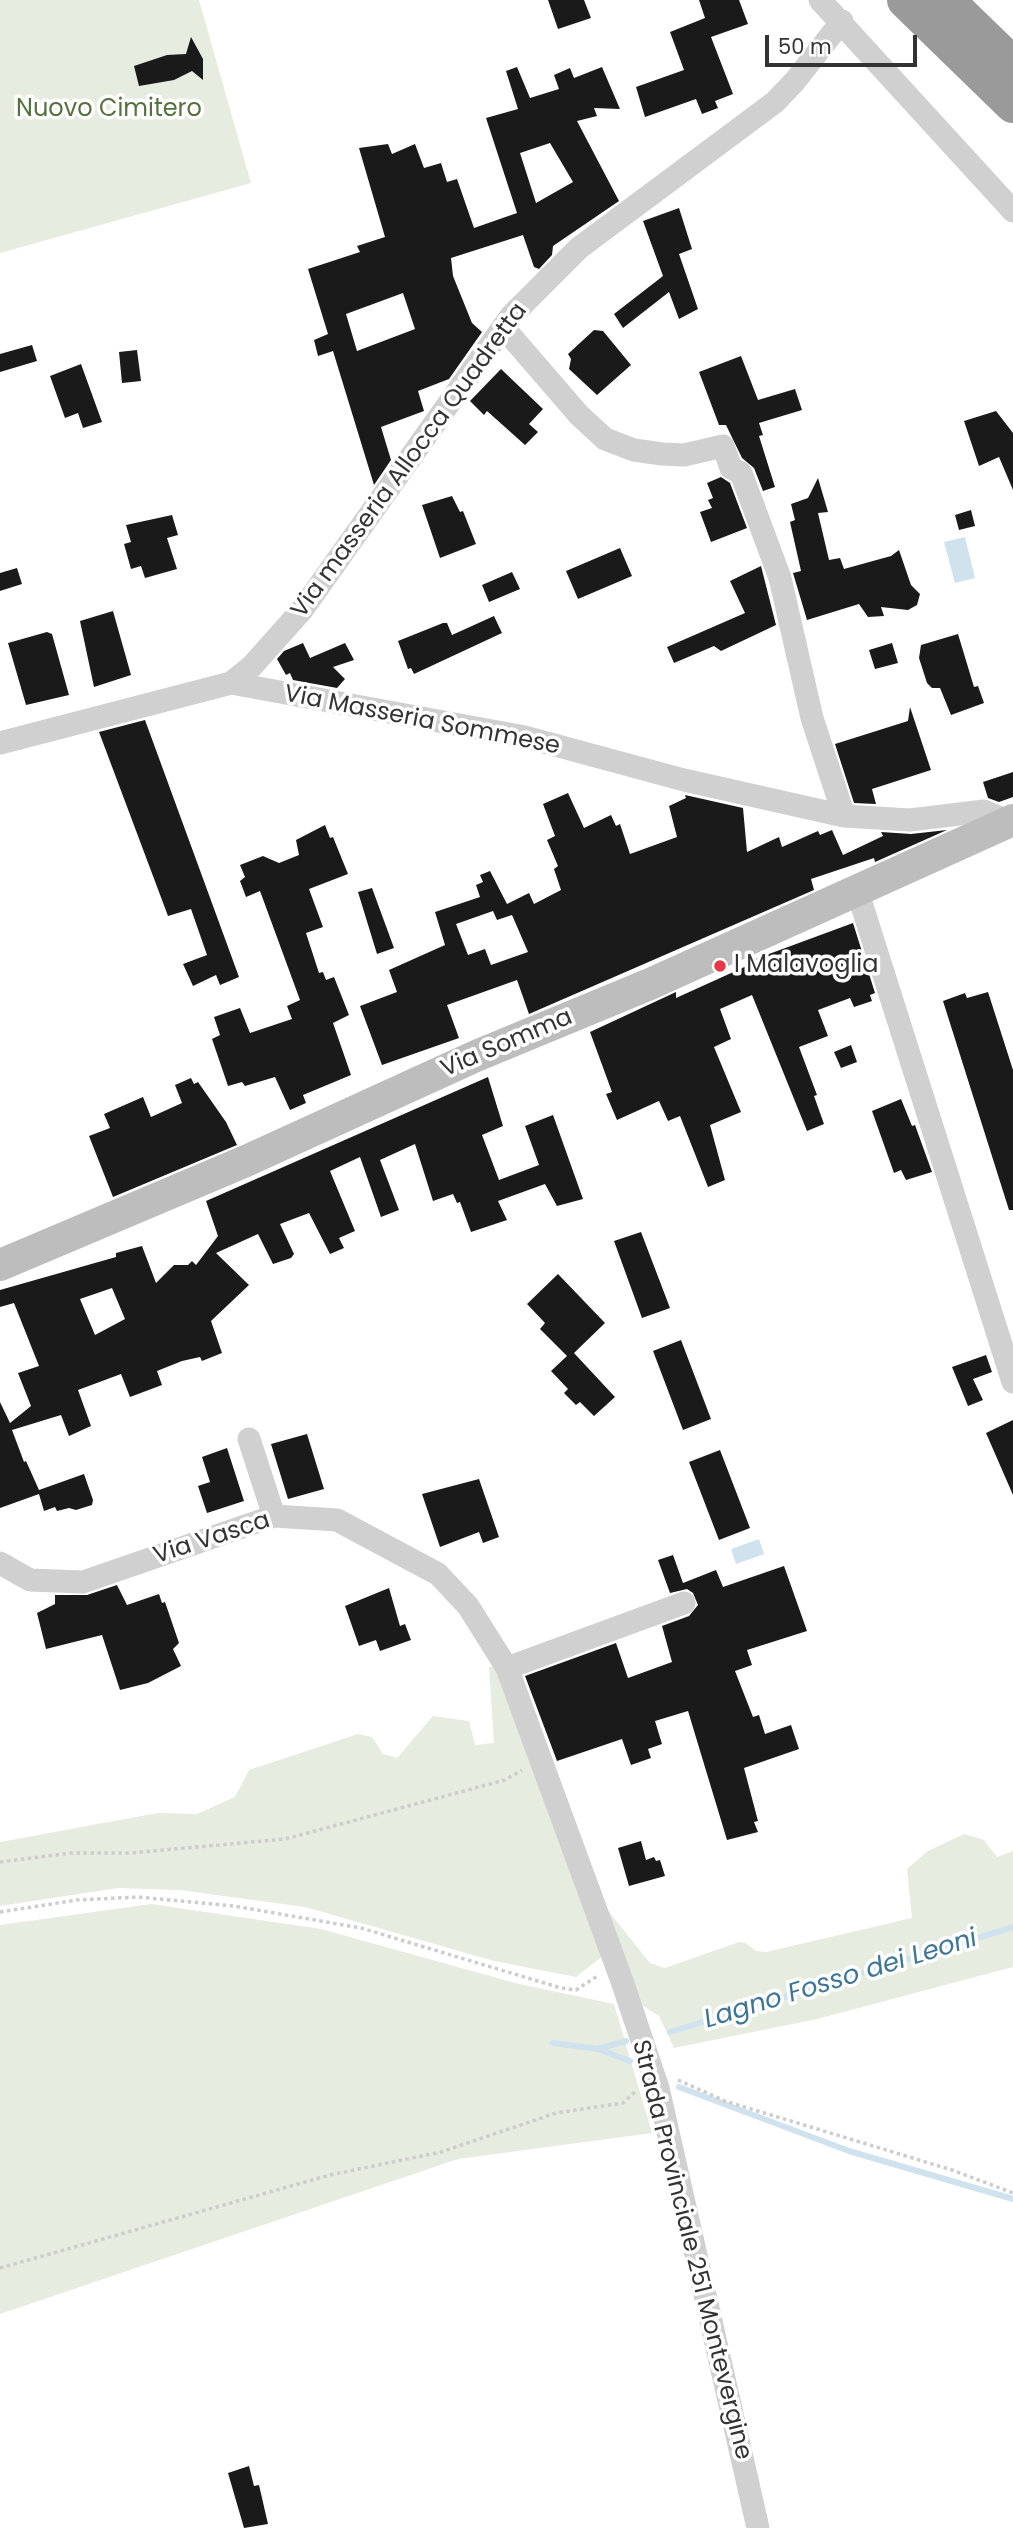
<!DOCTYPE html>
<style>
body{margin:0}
#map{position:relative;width:1013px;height:2528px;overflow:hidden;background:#fff;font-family:Poppins,sans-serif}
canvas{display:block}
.scale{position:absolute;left:765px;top:35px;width:152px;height:32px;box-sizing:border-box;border:4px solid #333;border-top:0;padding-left:9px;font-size:21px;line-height:24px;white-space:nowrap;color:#333;-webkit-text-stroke:5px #fff;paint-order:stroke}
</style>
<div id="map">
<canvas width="1013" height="2528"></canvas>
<div class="scale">50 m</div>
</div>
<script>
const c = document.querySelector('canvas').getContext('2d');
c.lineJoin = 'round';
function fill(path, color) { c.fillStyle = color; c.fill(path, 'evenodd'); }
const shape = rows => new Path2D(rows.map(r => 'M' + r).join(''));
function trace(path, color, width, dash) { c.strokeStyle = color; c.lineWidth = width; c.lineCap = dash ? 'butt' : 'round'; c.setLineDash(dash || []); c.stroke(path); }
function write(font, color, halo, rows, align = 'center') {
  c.font = font + ' Poppins,sans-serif'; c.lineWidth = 7; c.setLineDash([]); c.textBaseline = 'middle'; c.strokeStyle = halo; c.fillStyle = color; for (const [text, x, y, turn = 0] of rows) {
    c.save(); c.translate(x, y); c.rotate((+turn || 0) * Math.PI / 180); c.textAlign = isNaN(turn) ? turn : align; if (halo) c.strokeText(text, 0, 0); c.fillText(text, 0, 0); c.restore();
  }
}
fill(shape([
 [0,0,199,0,251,183,0,253],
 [501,1665,604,1955,576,1977,494,1961,305,1907,180,1890,118,1888,0,1906,0,1842,158,1813,197,1814,235,1797,249,1770,358,1734,372,1737,383,1754,397,1758,433,1716,469,1721,475,1745,494,1743,489,1667],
 [964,1834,984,1840,997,1857,1013,1851,1013,1967,817,2019,674,2048,659,2016,643,2006,628,1975,606,1908,650,1963,665,1968,739,1942,746,1943,756,1951,766,1952,912,1918,907,1869,928,1851],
 [151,1904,321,1929,519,1984,614,2004,652,2133,458,2159,0,2314,0,1925]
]), '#e6ecdf');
fill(shape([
 [965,537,975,578,955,583,944,542],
 [759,1539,764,1554,736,1564,731,1549]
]), '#cfe2ee');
trace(shape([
 [670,2032,1013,1927],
 [553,2043,598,2049,630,2061],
 [598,2049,626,2041],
 [679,2087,849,2151,1013,2199]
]), '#cfe2ee', 6);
fill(shape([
 [548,0,584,0,591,18,558,29],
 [699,0,739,0,748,24,711,37,733,94,715,101,718,108,702,114,696,99,645,117,636,87,684,70,670,32,705,18],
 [191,37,203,59,203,80,192,71,174,80,139,86,134,66,167,55,186,54],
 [517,67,530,98,559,89,554,75,570,68,574,78,602,67,620,109,594,108,597,116,577,121,619,201,553,246,552,255,539,269,534,267,523,235,451,258,453,276,472,323,482,332,449,379,418,391,424,411,381,427,391,460,374,485,333,351,318,356,314,340,328,334,308,269,360,252,357,246,385,237,359,148,388,144,392,154,415,144,424,168,441,163,447,182,457,179,474,228,517,213,486,118,518,109,506,71],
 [550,143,573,182,536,203,520,153],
 [403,293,415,329,357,351,346,314],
 [679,208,692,249,679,254,698,309,679,319,669,292,623,328,614,314,663,276,643,221],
 [594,330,603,331,631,365,597,395,569,369,571,359,568,354],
 [32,345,37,361,0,372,0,354],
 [137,350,141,381,122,383,119,352],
 [741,356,758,400,795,389,802,410,759,423,763,435,759,436,775,487,763,491,754,468,742,458,726,425,719,425,699,372],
 [81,364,102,422,83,428,78,413,65,418,50,376],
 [501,369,543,409,529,424,538,432,525,445,487,411,484,415,470,401],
 [996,411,1013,433,1013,490,999,457,979,466,964,421],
 [721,477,730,483,747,528,711,542,700,512,712,508,708,500,713,498,707,483],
 [818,478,828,512,818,513,829,560,840,558,844,569,891,556,899,550,911,585,920,594,917,605,908,610,881,607,884,616,868,617,859,604,807,620,793,573,801,571,790,522,795,520,791,504,808,498],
 [452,496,460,512,463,511,476,544,440,558,422,505],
 [971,510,975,526,959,530,955,515],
 [172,515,178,535,167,538,177,569,145,578,141,566,131,569,124,544,131,542,126,525],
 [620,548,632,576,578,599,566,571],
 [761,566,776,625,721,651,714,646,674,663,667,647,745,613,730,581],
 [17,568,22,584,0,591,0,573],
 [512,572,520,589,489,602,482,585],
 [113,611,131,675,94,687,80,621],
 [494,616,502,633,414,674,411,668,408,669,398,641,443,623,447,623,452,635],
 [47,632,52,634,69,695,26,705,8,643],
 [958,634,974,687,978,686,984,703,951,715,940,688,932,688,927,683,919,658,921,645],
 [303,643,310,658,345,643,354,660,333,667,345,679,337,688,293,680,290,673,286,675,277,659,284,651],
 [892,643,898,663,875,669,869,650],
 [910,707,931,770,872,789,876,804,854,803,835,744,908,721],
 [145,720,239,977,220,985,216,975,193,986,183,964,207,955,191,909,168,916,99,732],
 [1013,772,1013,797,999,802,988,798,983,782],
 [568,793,584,828,611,815,616,826,620,824,630,854,677,837,669,806,686,798,685,795,743,808,747,852,779,837,782,847,818,831,820,835,832,830,843,855,883,836,881,832,911,834,947,830,875,862,874,858,811,879,814,890,529,1014,517,980,447,1005,459,1038,382,1065,360,1006,397,992,389,970,445,945,435,912,480,897,476,885,483,882,480,875,490,871,507,904,529,893,534,904,561,890,554,869,558,866,547,840,555,836,543,804],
 [493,911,497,920,512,915,528,952,491,965,485,949,468,955,456,924],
 [325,825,330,838,333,837,348,874,309,889,323,927,306,933,319,973,323,972,326,980,334,977,349,1015,333,1023,351,1075,303,1095,306,1103,290,1110,275,1077,245,1086,242,1082,228,1086,212,1039,220,1035,214,1017,240,1008,250,1033,292,1019,287,1006,300,1000,260,891,246,897,240,881,245,877,240,865,263,856,279,863,299,855,296,840],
 [372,888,394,948,377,954,358,892],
 [853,923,875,993,870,995,872,1001,854,1007,850,998,818,1010,828,1036,799,1047,817,1095,814,1096,824,1124,807,1131,752,995,720,1009,731,1039,714,1047,741,1112,710,1125,725,1180,708,1187,680,1116,668,1121,659,1101,617,1120,606,1094,612,1092,590,1032,676,992,676,998,751,964,750,961],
 [988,992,1013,1070,1013,1210,1009,1210,943,1001,965,993,967,998],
 [851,1045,857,1062,841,1068,834,1052],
 [488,1077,503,1126,482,1135,499,1180,539,1165,525,1126,553,1115,583,1199,557,1206,545,1184,498,1201,507,1220,471,1232,460,1202,457,1203,453,1194,433,1201,415,1144,380,1160,399,1210,381,1217,360,1157,330,1171,355,1231,339,1238,344,1248,330,1254,309,1213,280,1224,294,1254,291,1258,273,1264,258,1234,216,1253,249,1285,211,1321,222,1353,202,1361,200,1357,182,1361,157,1371,162,1385,130,1397,121,1374,78,1390,91,1426,69,1436,61,1415,12,1430,24,1462,26,1461,39,1490,84,1474,93,1500,92,1505,76,1510,69,1508,57,1511,55,1507,44,1511,39,1494,0,1508,0,1402,10,1423,31,1406,18,1373,39,1366,14,1303,0,1307,0,1290,116,1257,116,1253,142,1246,156,1283,174,1265,188,1265,192,1261,196,1265,218,1236,206,1201],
 [112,1288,125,1319,95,1335,80,1299],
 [191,1078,194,1084,198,1082,226,1122,237,1145,113,1197,89,1136,110,1128,104,1114,143,1097,151,1117,182,1103,175,1085],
 [901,1099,912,1126,915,1125,932,1172,906,1180,901,1170,894,1173,872,1111],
 [641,1232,670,1308,642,1318,614,1241],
 [558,1274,605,1323,574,1353,615,1397,594,1416,580,1402,576,1405,564,1393,568,1389,551,1371,567,1356,540,1329,545,1323,527,1304],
 [681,1340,711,1419,683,1430,653,1351],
 [986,1355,992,1372,973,1379,983,1400,968,1406,952,1367],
 [1013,1420,1013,1495,986,1433],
 [307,1434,324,1489,288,1499,271,1444],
 [227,1448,244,1501,207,1513,198,1486,210,1482,202,1457],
 [720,1450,750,1528,719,1540,689,1462],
 [479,1479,499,1537,483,1543,479,1532,440,1547,422,1494],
 [673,1555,683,1583,716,1570,723,1587,784,1566,807,1631,747,1650,752,1665,735,1671,753,1717,759,1715,765,1734,791,1725,799,1749,744,1768,758,1821,754,1822,758,1832,727,1840,688,1711,655,1721,662,1744,648,1749,651,1758,631,1765,622,1739,557,1761,525,1676,616,1643,628,1678,672,1662,662,1626,689,1616,698,1605,693,1593,687,1589,670,1593,658,1560],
 [117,1585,127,1605,159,1594,162,1603,165,1602,179,1643,173,1649,181,1666,148,1683,120,1690,102,1635,46,1649,37,1613,55,1604,55,1595,87,1595],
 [389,1588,400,1626,405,1624,411,1640,380,1651,376,1640,359,1646,345,1606],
 [641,1841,646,1860,654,1857,656,1861,660,1860,665,1876,629,1886,618,1848],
 [249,2466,254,2486,259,2485,268,2524,244,2528,228,2473]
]), '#1a1a1a');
trace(shape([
 [0,1862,71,1853,130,1853,285,1839,505,1780,522,1770],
 [0,1912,77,1900,138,1897,234,1906,361,1928,561,1988,576,1990,599,1975],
 [678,2080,725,2101,952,2170,1013,2193],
 [0,2268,330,2175,441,2152,556,2113,623,2103,636,2091]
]), '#cdcdcd', 3.5, [3.5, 3.5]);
trace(shape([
 [820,0,1013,211],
 [503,327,579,415,605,439,634,450,662,454,684,455,723,446,731,468,741,473,780,578,812,718,844,816],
 [231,683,252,666,302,610,511,316,579,248,775,102,795,81,842,21],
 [0,743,231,683,525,737,684,780,844,816,910,820,984,811,1010,822],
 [857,890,1013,1382],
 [249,1439,274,1516],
 [0,1563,30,1580,83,1582,274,1516,337,1520,438,1574,468,1606,507,1668,622,1981,658,2088,758,2528],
 [507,1668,684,1603]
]), '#d0d0d0', 23);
trace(shape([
 [0,1265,246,1161,476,1056,650,984,1013,820]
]), '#bdbdbd', 32);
trace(shape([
 [906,0,1013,104],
 [945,0,1013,66]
]), '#9a9a9a', 38);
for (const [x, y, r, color] of [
 [720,966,7,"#e63946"]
]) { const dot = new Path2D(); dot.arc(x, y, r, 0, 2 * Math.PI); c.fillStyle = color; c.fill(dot); trace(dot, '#fff', 2.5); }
write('24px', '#56703f', '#fff', [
 ["Nuovo Cimitero",109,110]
]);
write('24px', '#333', '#fff', [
 ["Via masseria Allocca Quadretta",410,461,-54],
 ["Via Masseria Sommese",422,721,11],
 ["Via Somma",507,1044,-23],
 ["Via Vasca",212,1539,-18],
 ["Strada Provinciale 251 Montevergine",691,2250,76]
]);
write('24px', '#333', '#fff', [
 ["I Malavoglia",734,966]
], 'left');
write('italic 26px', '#3f7597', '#fff', [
 ["Lagno Fosso dei Leoni",841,1980,-17]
]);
</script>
